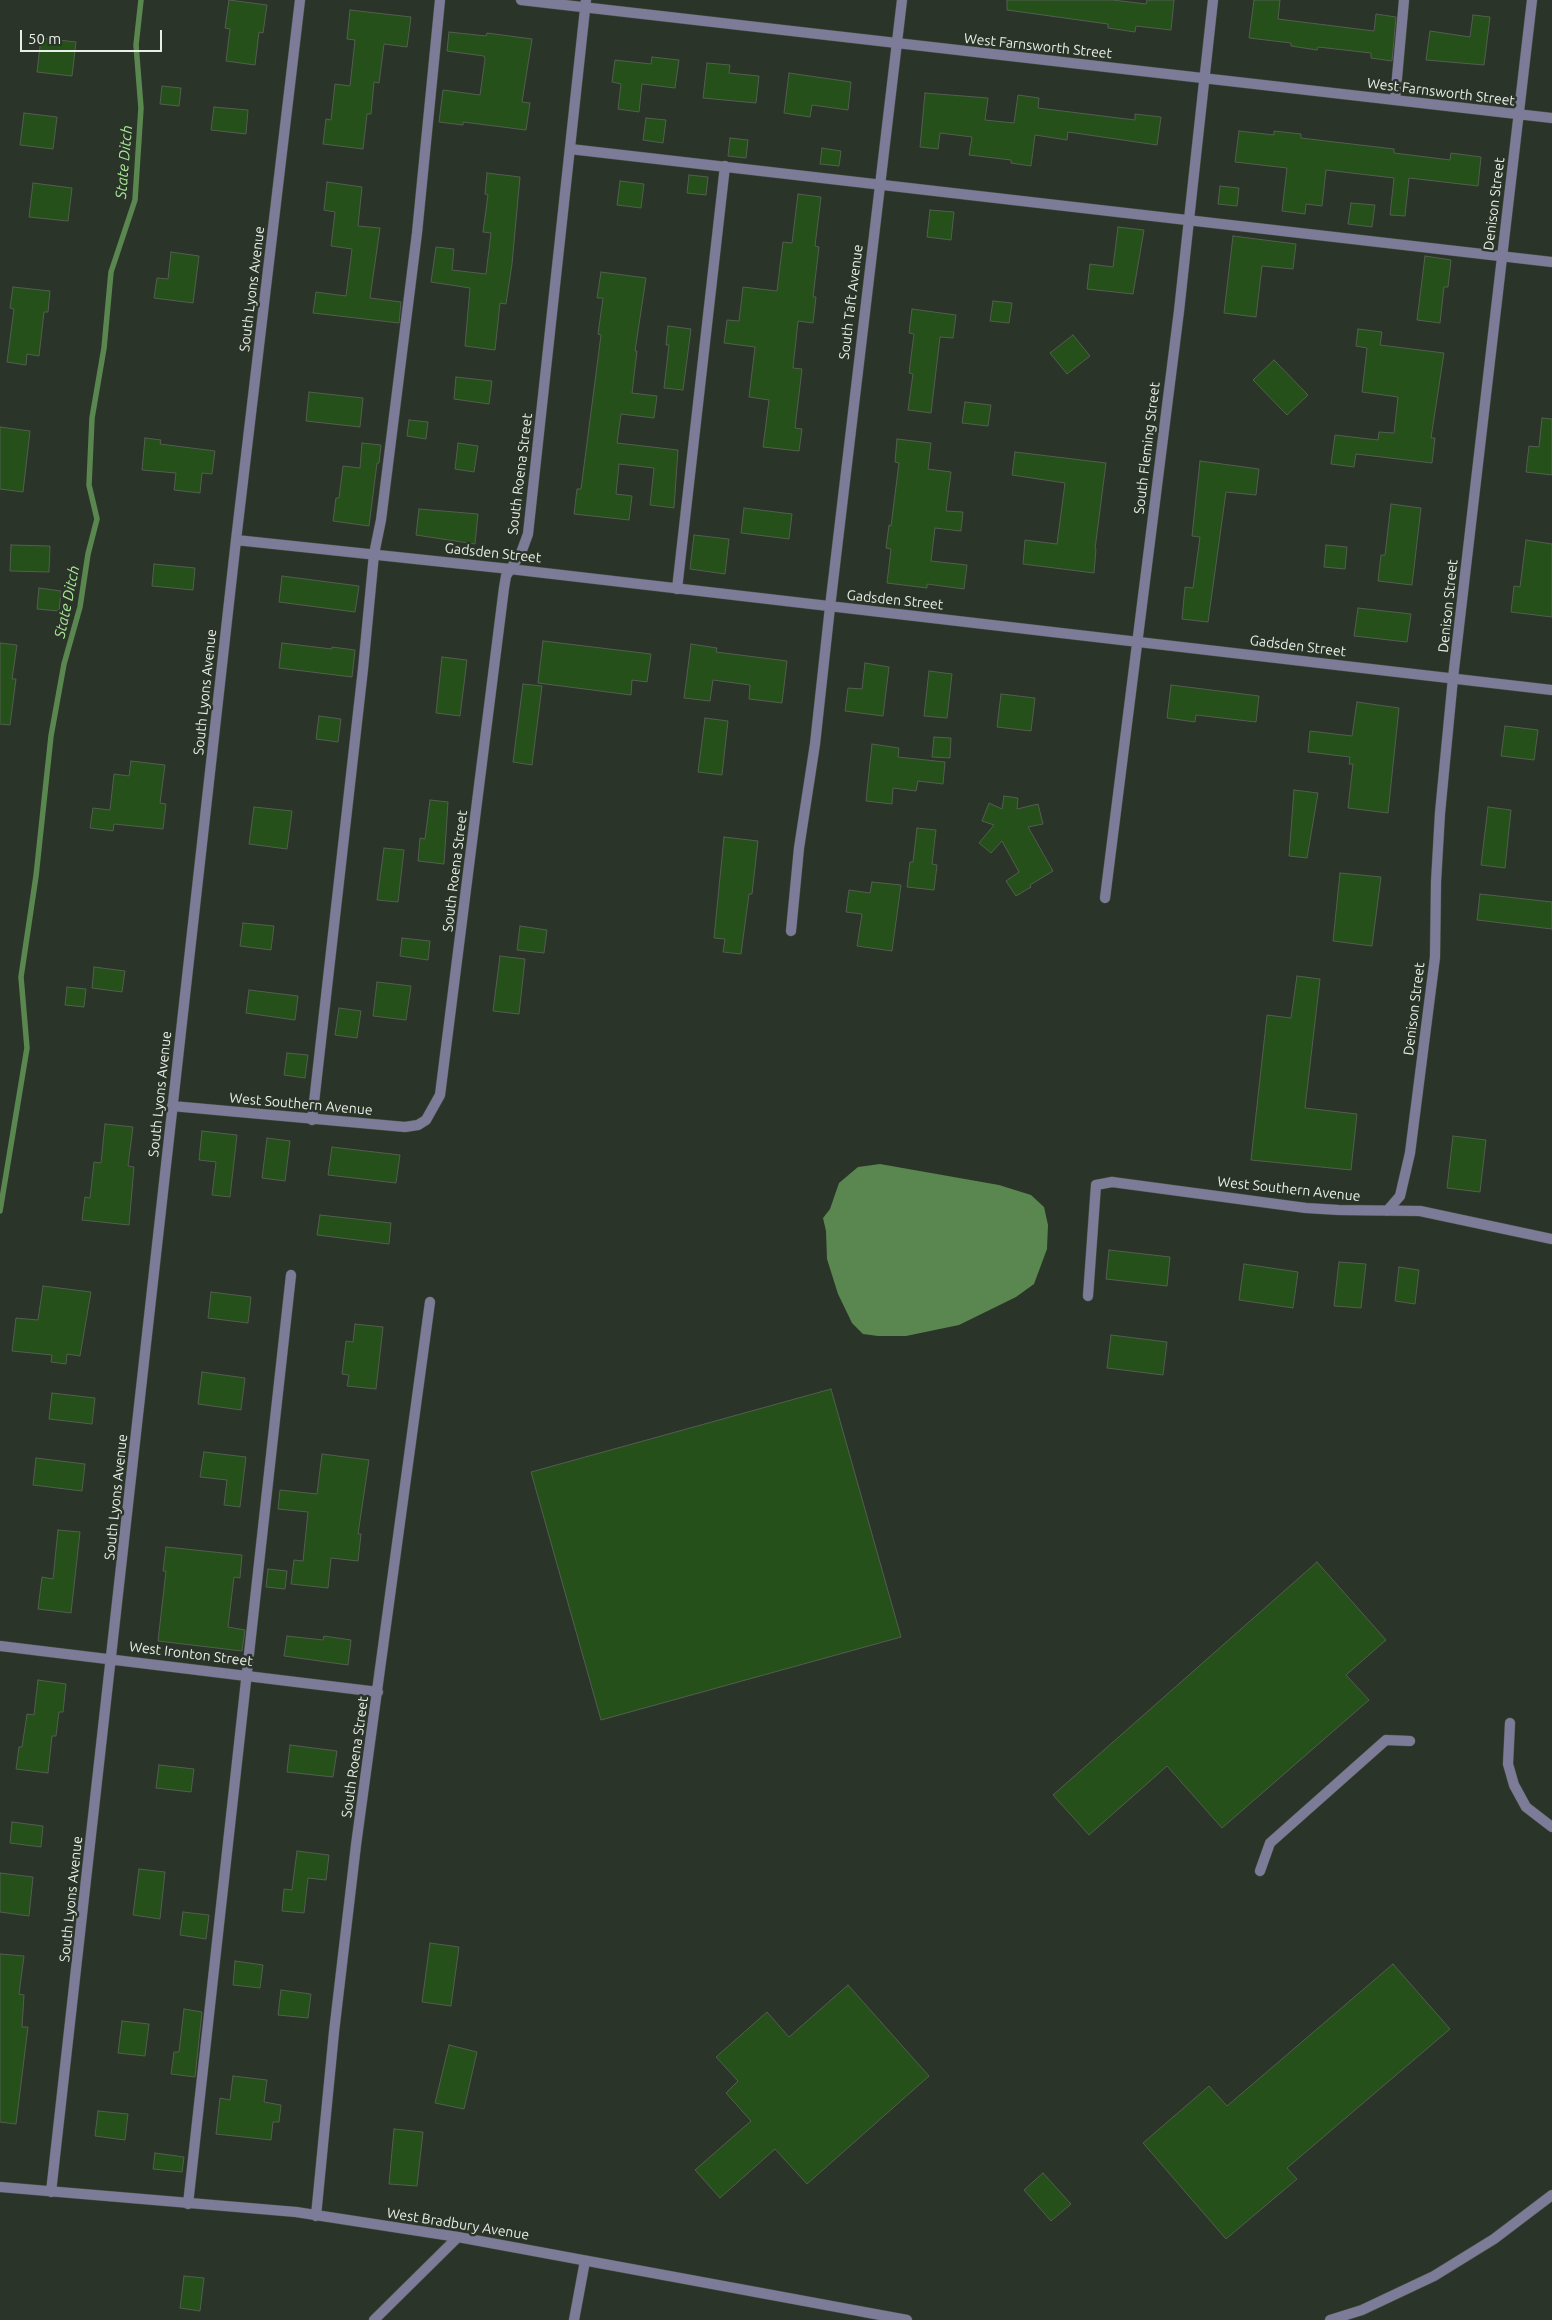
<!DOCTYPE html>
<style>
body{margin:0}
#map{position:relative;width:1552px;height:2320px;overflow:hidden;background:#2b3428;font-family:Ubuntu,sans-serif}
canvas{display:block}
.scale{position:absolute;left:20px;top:30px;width:142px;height:22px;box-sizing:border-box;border:2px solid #e8eee7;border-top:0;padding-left:6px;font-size:15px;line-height:18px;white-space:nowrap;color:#e8eee7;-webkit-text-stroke:4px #2b3428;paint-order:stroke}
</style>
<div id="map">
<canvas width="1552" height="2320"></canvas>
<div class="scale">50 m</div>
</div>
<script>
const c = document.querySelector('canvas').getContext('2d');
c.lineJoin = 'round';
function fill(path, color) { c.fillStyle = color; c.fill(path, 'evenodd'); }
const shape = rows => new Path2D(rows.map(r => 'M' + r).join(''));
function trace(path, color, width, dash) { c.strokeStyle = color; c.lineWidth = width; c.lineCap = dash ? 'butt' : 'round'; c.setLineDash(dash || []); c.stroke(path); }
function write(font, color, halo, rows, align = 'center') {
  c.font = font + ' Ubuntu,sans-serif'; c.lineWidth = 5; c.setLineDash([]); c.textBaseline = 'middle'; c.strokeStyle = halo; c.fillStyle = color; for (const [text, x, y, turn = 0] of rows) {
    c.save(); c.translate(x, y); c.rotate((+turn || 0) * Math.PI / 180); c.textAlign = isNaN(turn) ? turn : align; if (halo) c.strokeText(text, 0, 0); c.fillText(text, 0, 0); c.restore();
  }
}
fill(shape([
 [880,1164,999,1185,1031,1195,1044,1207,1048,1225,1047,1249,1034,1284,1016,1297,959,1325,906,1336,878,1336,863,1334,852,1323,838,1294,827,1259,826,1231,823,1218,830,1209,839,1183,858,1167]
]), '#5a874f');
trace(shape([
 [0,1211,27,1048,21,977,36,876,51,736,64,664,80,607,88,554,97,519,89,485,92,418,104,348,111,272,135,200,141,108,136,45,141,0]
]), '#5a874f', 5.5);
const building = shape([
 [229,0,267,5,263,33,259,32,255,65,226,61,230,29,225,28,229,0],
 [1007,0,1113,0,1146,4,1147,0,1174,0,1171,30,1136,26,1135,32,1108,28,1108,24,1007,10,1007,0],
 [1254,0,1280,0,1278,19,1374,31,1376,14,1396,17,1392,61,1371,58,1371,53,1318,47,1317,50,1291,46,1291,43,1249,38,1254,0],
 [350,10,411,17,407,47,384,44,379,83,374,82,371,114,367,114,363,149,323,144,326,119,331,120,335,84,350,86,355,40,347,39,350,10],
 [1473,15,1490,17,1484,65,1426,60,1430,31,1470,37,1473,15],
 [449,32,486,36,487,33,532,39,522,102,530,103,526,130,463,122,463,125,439,122,443,90,480,95,485,59,484,56,447,51,449,32],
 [41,38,76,42,72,76,37,72,41,38],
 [652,57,679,60,675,88,642,84,639,112,618,109,621,84,612,82,615,60,651,64,652,57],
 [707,63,730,65,729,73,759,76,756,103,703,98,707,63],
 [789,73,851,82,848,110,812,105,810,117,784,113,789,73],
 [162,86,181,88,179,106,160,104,162,86],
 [925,93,988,98,985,120,1014,123,1018,95,1039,98,1038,108,1135,120,1135,114,1161,117,1157,145,1068,132,1067,140,1035,135,1031,166,1011,163,1011,160,969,155,972,137,940,133,938,149,920,147,925,93],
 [214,107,248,110,246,134,211,130,214,107],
 [24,113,57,117,53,149,20,145,24,113],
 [646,118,666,120,663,143,643,140,646,118],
 [1239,131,1274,135,1274,131,1301,134,1301,138,1394,149,1394,153,1450,160,1451,153,1481,157,1478,186,1409,178,1405,216,1390,215,1394,178,1326,170,1322,206,1306,204,1305,214,1282,211,1287,168,1235,162,1239,131],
 [730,138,748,140,746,158,728,156,730,138],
 [822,148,841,151,839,166,820,164,822,148],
 [487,173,520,177,512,264,506,304,500,303,495,350,465,346,470,288,431,282,436,247,454,249,452,270,486,274,491,233,483,232,488,195,485,194,487,173],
 [689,175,708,177,706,195,687,193,689,175],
 [620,181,644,184,641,208,617,205,620,181],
 [327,182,362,187,358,226,380,228,370,298,401,302,399,323,313,313,316,292,346,296,352,249,331,246,335,212,324,210,327,182],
 [33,183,72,188,68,221,29,217,33,183],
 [1220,186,1239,188,1237,206,1218,204,1220,186],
 [798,194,821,197,815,246,819,247,813,297,816,297,813,323,798,321,793,368,802,369,795,428,802,429,799,451,763,447,769,400,749,397,755,347,724,343,727,320,739,321,743,287,777,291,783,242,792,243,798,194],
 [1351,203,1375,205,1372,227,1348,224,1351,203],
 [930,210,954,212,951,240,927,237,930,210],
 [1118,227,1144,230,1133,294,1087,289,1090,264,1113,267,1118,227],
 [1233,236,1296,244,1293,269,1262,266,1256,317,1224,313,1233,236],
 [171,252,199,256,193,303,154,298,157,278,168,279,171,252],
 [1425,256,1451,260,1448,287,1444,287,1440,323,1417,320,1425,256],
 [601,272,646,278,635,351,637,351,632,393,657,396,654,418,621,414,617,443,678,450,674,508,650,505,654,468,619,464,616,494,632,496,629,520,574,514,577,489,581,489,601,335,598,334,603,298,597,298,601,272],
 [13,287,50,291,48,312,44,312,39,356,27,354,26,365,7,362,14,309,10,308,13,287],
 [993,301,1012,303,1009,323,990,321,993,301],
 [912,309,956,315,953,338,940,337,931,413,908,410,913,374,909,373,914,334,909,333,912,309],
 [668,326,691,329,683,390,664,388,669,345,666,345,668,326],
 [1358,329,1382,332,1380,345,1444,353,1431,438,1435,438,1432,463,1356,454,1354,467,1331,464,1335,435,1378,440,1379,432,1394,433,1398,397,1362,392,1367,348,1356,346,1358,329],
 [1073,335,1090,356,1067,374,1050,353,1073,335],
 [1274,360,1308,395,1287,415,1253,380,1274,360],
 [456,377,492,381,489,404,454,399,456,377],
 [309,392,363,398,360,427,306,421,309,392],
 [965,402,991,405,988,426,962,423,965,402],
 [1542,418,1552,419,1552,475,1526,472,1529,446,1539,447,1542,418],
 [409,420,428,422,426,439,407,436,409,420],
 [0,427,30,431,23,492,0,489,0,427],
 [145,438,161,440,160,444,215,451,212,474,202,473,200,493,174,490,176,473,142,470,145,438],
 [897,439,931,443,928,469,951,472,946,511,963,512,961,531,935,528,931,561,967,565,964,589,927,584,927,588,887,583,891,549,886,548,889,525,891,526,899,463,895,462,897,439],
 [362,443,381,445,379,463,377,463,369,526,333,521,336,498,339,498,343,466,360,468,362,443],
 [458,443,478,446,474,472,455,469,458,443],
 [1015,452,1106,463,1095,549,1096,549,1094,573,1023,564,1025,540,1057,544,1065,483,1012,475,1015,452],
 [1200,461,1259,469,1256,495,1226,492,1208,622,1182,619,1185,587,1193,588,1200,537,1192,536,1200,461],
 [1391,504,1421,508,1412,585,1378,581,1381,555,1385,555,1391,504],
 [744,508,792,514,789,539,741,533,744,508],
 [419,509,478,514,475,544,416,535,419,509],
 [694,535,729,539,725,574,690,569,694,535],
 [1526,540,1552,544,1552,617,1511,612,1514,586,1520,587,1526,540],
 [11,545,50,546,49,572,10,571,11,545],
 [1326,545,1347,547,1345,569,1324,567,1326,545],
 [154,564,195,568,193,590,152,586,154,564],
 [282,576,359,586,355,612,279,602,282,576],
 [39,588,61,591,59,611,37,609,39,588],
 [1358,608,1411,614,1407,642,1354,636,1358,608],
 [543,641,651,654,647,682,632,680,631,695,538,683,543,641],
 [0,643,17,645,12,679,16,679,10,725,0,724,0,643],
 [282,643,332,649,332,647,355,650,352,677,279,668,282,643],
 [691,644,717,648,716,652,787,661,782,703,749,699,750,685,713,680,710,701,684,698,691,644],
 [442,657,467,660,460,716,436,713,442,657],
 [865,663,889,667,883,716,845,711,848,688,862,689,865,663],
 [929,671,952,674,947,718,924,716,929,671],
 [523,684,542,686,532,765,513,762,523,684],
 [1171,685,1259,696,1256,722,1196,715,1195,722,1167,718,1171,685],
 [1001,694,1035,698,1031,731,997,727,1001,694],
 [1357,702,1399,708,1388,813,1348,808,1353,764,1349,764,1350,757,1308,752,1310,731,1352,736,1357,702],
 [319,716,341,719,338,742,316,739,319,716],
 [705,718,728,721,722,775,698,772,705,718],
 [1505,726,1538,730,1534,760,1501,756,1505,726],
 [934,737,951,738,950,758,932,757,934,737],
 [872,744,899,748,898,757,945,762,943,784,918,781,916,791,893,788,892,804,866,801,872,744],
 [131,761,165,765,160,803,166,804,163,829,114,824,113,831,90,828,93,808,110,810,114,774,129,776,131,761],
 [1294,790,1318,793,1307,858,1289,856,1294,790],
 [1004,796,1018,798,1017,809,1038,804,1043,824,1028,827,1053,871,1030,885,1031,887,1016,896,1006,881,1019,872,1002,841,991,853,979,843,994,825,982,821,989,803,1002,809,1004,796],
 [430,800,448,802,444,864,418,861,420,838,425,839,430,800],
 [254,807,292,811,287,849,249,844,254,807],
 [1488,807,1511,810,1505,868,1481,865,1488,807],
 [917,828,936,830,932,864,937,865,934,890,907,887,910,862,913,862,917,828],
 [724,837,758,841,752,894,749,894,741,954,723,952,725,939,714,938,724,837],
 [384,848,404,850,398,902,377,900,384,848],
 [1340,873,1381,877,1372,946,1333,941,1340,873],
 [872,882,901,885,892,951,857,946,862,914,846,912,849,890,870,893,872,882],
 [1480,894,1552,902,1552,929,1477,920,1480,894],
 [243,923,274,926,271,950,240,946,243,923],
 [520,926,547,930,544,953,517,950,520,926],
 [402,938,430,941,428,960,400,956,402,938],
 [500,956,525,959,519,1014,493,1011,500,956],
 [94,967,125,971,122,992,92,988,94,967],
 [1297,976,1320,979,1305,1108,1357,1114,1351,1170,1251,1160,1267,1015,1291,1018,1297,976],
 [377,982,411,986,406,1020,373,1016,377,982],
 [67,987,86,989,84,1007,65,1005,67,987],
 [249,990,298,996,295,1020,246,1013,249,990],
 [339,1008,361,1011,357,1038,335,1035,339,1008],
 [287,1053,308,1055,305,1078,284,1075,287,1053],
 [105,1124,133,1127,128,1166,134,1167,129,1225,82,1220,85,1197,90,1198,94,1162,101,1163,105,1124],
 [202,1131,237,1135,230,1197,212,1195,216,1162,199,1160,202,1131],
 [1453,1136,1486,1140,1480,1192,1447,1188,1453,1136],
 [267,1138,290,1141,285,1181,262,1178,267,1138],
 [332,1147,400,1155,396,1183,328,1175,332,1147],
 [320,1215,391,1223,389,1244,317,1235,320,1215],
 [1109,1250,1170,1257,1167,1286,1106,1279,1109,1250],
 [1339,1262,1366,1264,1361,1308,1334,1306,1339,1262],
 [1244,1264,1298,1272,1293,1308,1239,1300,1244,1264],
 [1399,1267,1419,1270,1415,1304,1395,1301,1399,1267],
 [43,1286,91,1292,80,1356,67,1354,66,1364,51,1362,52,1355,12,1351,16,1318,38,1320,43,1286],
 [211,1292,251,1297,248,1323,208,1318,211,1292],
 [355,1324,383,1327,376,1389,347,1386,349,1375,342,1374,346,1341,353,1342,355,1324],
 [1111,1335,1167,1342,1163,1375,1107,1368,1111,1335],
 [202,1372,245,1378,241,1410,198,1404,202,1372],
 [831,1389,901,1637,601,1720,531,1472,831,1389],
 [52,1393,95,1398,92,1424,49,1419,52,1393],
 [204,1452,246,1457,240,1507,224,1505,227,1480,200,1477,204,1452],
 [322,1454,369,1460,358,1534,361,1534,358,1561,331,1558,328,1588,291,1584,294,1560,303,1561,308,1512,278,1509,280,1490,317,1494,322,1454],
 [36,1458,85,1464,82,1491,33,1485,36,1458],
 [58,1530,80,1532,71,1613,38,1609,42,1577,53,1579,58,1530],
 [166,1547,242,1555,240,1578,234,1577,228,1627,245,1630,242,1651,158,1641,166,1571,163,1571,166,1547],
 [1317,1562,1386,1640,1346,1675,1369,1700,1222,1828,1167,1766,1089,1835,1053,1795,1317,1562],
 [268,1569,287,1571,285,1589,266,1587,268,1569],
 [287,1636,323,1640,324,1636,351,1640,348,1665,284,1656,287,1636],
 [38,1680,66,1684,63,1712,59,1712,56,1736,52,1736,48,1773,16,1769,19,1747,22,1747,27,1714,34,1715,38,1680],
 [290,1745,337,1751,333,1777,287,1772,290,1745],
 [159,1765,194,1769,191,1792,156,1788,159,1765],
 [12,1822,43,1826,41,1847,10,1843,12,1822],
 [297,1851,329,1855,326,1880,308,1878,304,1913,282,1911,284,1889,292,1890,297,1851],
 [139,1869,165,1872,160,1919,133,1915,139,1869],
 [0,1873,33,1877,29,1916,0,1912,0,1873],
 [183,1912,209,1915,206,1939,180,1935,183,1912],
 [430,1943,459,1947,451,2006,422,2002,430,1943],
 [0,1954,24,1956,19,1994,24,1995,22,2027,28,2027,16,2124,0,2122,0,1954],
 [235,1961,263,1965,260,1988,233,1985,235,1961],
 [1393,1964,1450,2029,1287,2168,1297,2179,1226,2239,1143,2143,1209,2086,1227,2106,1393,1964],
 [848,1985,929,2076,807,2184,775,2149,720,2198,695,2170,751,2121,726,2093,738,2081,716,2057,767,2012,789,2037,848,1985],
 [281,1990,311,1994,308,2018,278,2015,281,1990],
 [184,2009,202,2012,195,2077,171,2074,174,2052,179,2052,184,2009],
 [122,2021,149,2024,145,2056,118,2053,122,2021],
 [449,2045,477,2052,464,2109,435,2103,449,2045],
 [233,2076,267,2080,264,2102,281,2105,279,2122,273,2122,271,2140,216,2134,220,2098,230,2100,233,2076],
 [98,2111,128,2114,125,2140,95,2136,98,2111],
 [394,2129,423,2132,417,2186,389,2184,394,2129],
 [155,2153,184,2157,182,2172,153,2169,155,2153],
 [1043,2173,1071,2204,1051,2221,1024,2190,1043,2173],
 [184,2276,204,2278,200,2311,180,2308,184,2276]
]);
fill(building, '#255019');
trace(building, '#535d51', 1);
const service = shape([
 [1395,100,1404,0],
 [570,149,1552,262],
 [677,589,725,166],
 [791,931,799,848,815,744,830,607],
 [312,1120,363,669,374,554,381,520,417,233,440,0],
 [1088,1296,1096,1185,1112,1182],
 [1260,1871,1270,1843,1386,1740,1410,1741],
 [188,2204,291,1275],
 [574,2320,585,2261]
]);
const minor = shape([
 [521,0,1552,118],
 [236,540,510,569,1552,690],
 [830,607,902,0],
 [1105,898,1179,311,1213,0],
 [172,1106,405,1127,418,1125,426,1120,440,1095,504,588,506,576,521,553,528,534,586,0],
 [1112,1182,1306,1208,1339,1210,1420,1211,1552,1239],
 [1387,1211,1400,1196,1410,1153,1435,957,1436,882,1440,813,1453,678,1532,0],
 [0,1646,378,1692],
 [1510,1723,1508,1764,1514,1785,1526,1807,1552,1827],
 [0,2187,296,2212,458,2237,907,2320],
 [51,2192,236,540,300,0],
 [316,2216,334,2032,356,1845,430,1302],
 [374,2320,458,2237],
 [1330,2320,1362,2310,1434,2276,1494,2239,1552,2195]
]);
trace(service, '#495247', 11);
trace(minor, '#495247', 11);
trace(service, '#7d7c98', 10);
trace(minor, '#7d7c98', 10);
write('14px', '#e8eee7', '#2b3428', [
 ["West Farnsworth Street",1038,46,6],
 ["West Farnsworth Street",1441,92,7],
 ["Denison Street",1494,204,-83],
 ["South Lyons Avenue",252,289,-83],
 ["South Taft Avenue",851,302,-83],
 ["South Fleming Street",1147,448,-83],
 ["South Roena Street",520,474,-83],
 ["Gadsden Street",493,553,6],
 ["Gadsden Street",895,600,6],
 ["Denison Street",1448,606,-84],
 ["Gadsden Street",1298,646,7],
 ["South Lyons Avenue",205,692,-84],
 ["South Roena Street",455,871,-83],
 ["Denison Street",1414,1009,-83],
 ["South Lyons Avenue",160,1094,-84],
 ["West Southern Avenue",301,1104,5],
 ["West Southern Avenue",1289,1189,6],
 ["South Lyons Avenue",116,1497,-84],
 ["West Ironton Street",191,1654,7],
 ["South Roena Street",355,1757,-82],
 ["South Lyons Avenue",71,1899,-84],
 ["West Bradbury Avenue",458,2224,9]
]);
write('italic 15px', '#a8e897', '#2b3428', [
 ["State Ditch",124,162,-85],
 ["State Ditch",67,602,-78]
]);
</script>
